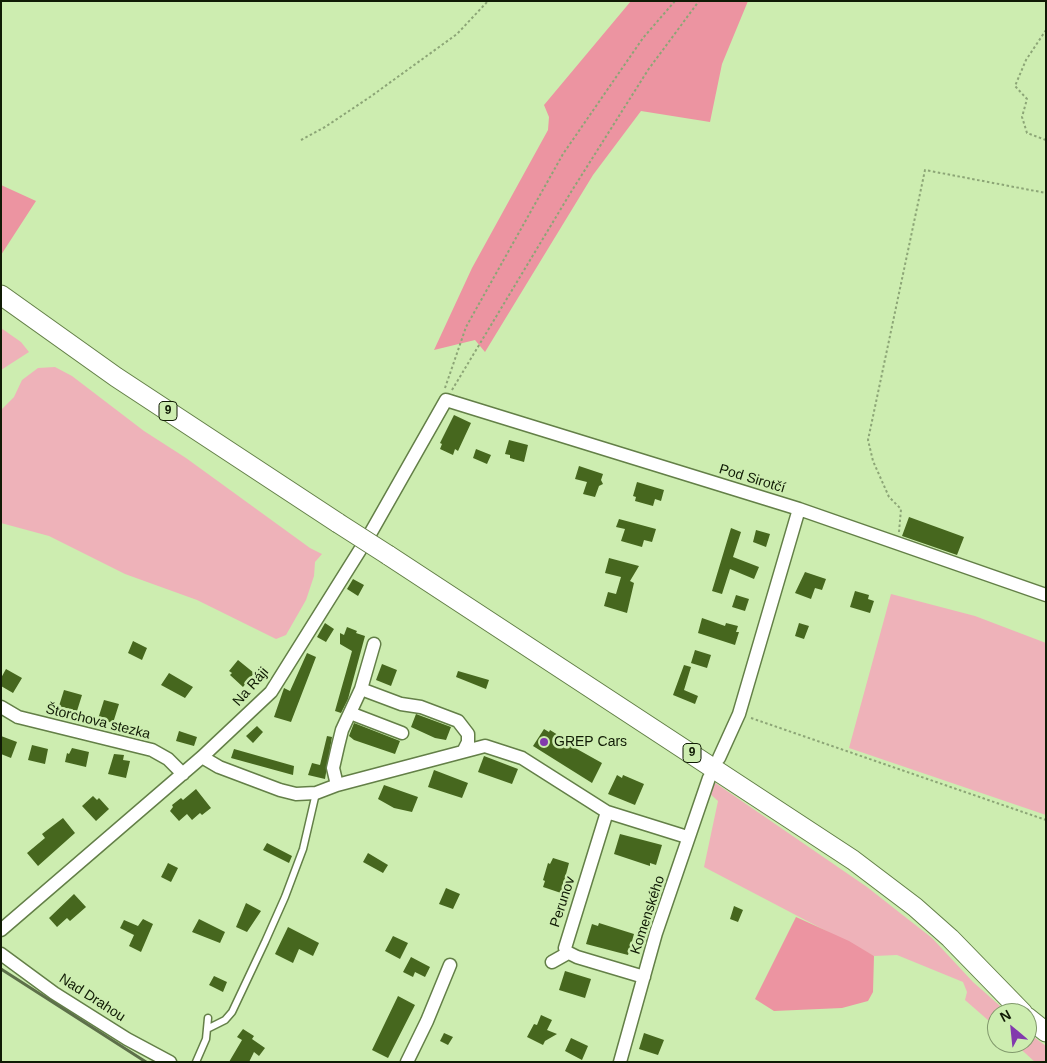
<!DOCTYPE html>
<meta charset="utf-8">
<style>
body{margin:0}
#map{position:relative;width:1047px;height:1063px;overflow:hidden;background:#cdedb0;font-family:Helvetica,sans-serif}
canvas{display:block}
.frame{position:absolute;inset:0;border:2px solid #101b05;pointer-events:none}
.north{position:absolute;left:987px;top:1003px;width:50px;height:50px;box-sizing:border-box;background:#cdedb0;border:1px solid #81996c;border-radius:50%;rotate:332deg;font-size:14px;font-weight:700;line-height:20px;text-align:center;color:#101b05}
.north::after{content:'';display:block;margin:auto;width:18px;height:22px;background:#823aad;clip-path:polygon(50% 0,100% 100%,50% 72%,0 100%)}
</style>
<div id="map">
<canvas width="1047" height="1063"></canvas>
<div class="frame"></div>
<div class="north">N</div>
</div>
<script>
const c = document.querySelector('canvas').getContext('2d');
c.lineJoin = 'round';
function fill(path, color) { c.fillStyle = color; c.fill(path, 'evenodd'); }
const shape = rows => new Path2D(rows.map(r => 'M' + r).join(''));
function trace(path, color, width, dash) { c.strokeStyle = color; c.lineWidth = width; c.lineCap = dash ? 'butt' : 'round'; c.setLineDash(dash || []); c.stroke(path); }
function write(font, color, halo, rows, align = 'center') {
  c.font = font + ' Helvetica,sans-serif'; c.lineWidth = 5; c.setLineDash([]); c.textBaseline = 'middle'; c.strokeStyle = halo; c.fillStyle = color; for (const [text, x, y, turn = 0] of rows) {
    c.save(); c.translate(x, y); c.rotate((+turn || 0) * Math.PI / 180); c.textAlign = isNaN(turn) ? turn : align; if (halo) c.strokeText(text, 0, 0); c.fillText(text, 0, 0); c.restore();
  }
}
fill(shape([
 [1,328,21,342,29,352,1,370],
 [55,367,72,376,144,431,186,458,310,548,322,554,315,562,314,576,306,600,286,635,276,639,197,600,125,574,49,536,1,523,1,410,14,397,22,380,38,368],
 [891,594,975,616,1046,643,1046,815,849,748],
 [714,782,867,887,932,938,973,982,1008,1013,997,1013,997,1028,965,1000,967,992,963,982,897,955,874,956,704,867,718,801,709,793],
 [1027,1032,1046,1046,1046,1062,1035,1062,1014,1043,1027,1043]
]), '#eeb2b9');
fill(shape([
 [631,1,748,1,722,64,710,122,641,111,593,175,485,352,475,340,434,350,472,268,548,130,549,117,544,105],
 [1,185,36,201,1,255],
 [796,917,849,941,874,956,873,992,868,1001,842,1008,774,1011,755,999]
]), '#ec94a1');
fill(shape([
 [454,415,471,423,458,451,455,449,453,455,440,449,442,444,440,443],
 [509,440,528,445,524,462,510,458,510,455,505,454],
 [476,449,491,455,487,464,473,458],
 [579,466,603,474,601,480,603,484,599,486,595,497,583,494,587,482,575,479],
 [637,482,664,490,661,501,655,499,653,506,635,501,636,497,633,496],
 [909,517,964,537,957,555,902,536],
 [619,519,656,529,652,542,644,540,642,547,621,541,625,529,616,527],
 [731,528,741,532,733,557,759,567,754,579,730,569,722,594,712,591],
 [756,530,770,534,766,547,753,542],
 [609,558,639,566,630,581,634,583,627,613,604,606,608,592,616,594,621,577,605,573],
 [805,572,826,579,822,590,815,588,811,599,795,593],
 [353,579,364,585,358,596,347,589],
 [855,591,869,595,868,599,874,601,870,613,850,607],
 [736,595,749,599,745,611,732,607],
 [702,618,725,626,726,623,738,626,736,632,739,632,735,645,698,633],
 [325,623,334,629,326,642,317,637],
 [799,623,809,626,804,639,795,636],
 [347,627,357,631,356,633,365,636,348,699,341,713,335,711,352,651,340,644,340,633,344,635],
 [133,641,147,648,142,660,128,653],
 [695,650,711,655,707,668,691,663],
 [307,653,316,657,291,722,274,717,284,688,290,691],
 [238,660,254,673,243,687,230,675,232,673,229,671],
 [382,664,397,670,391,686,376,680],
 [684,665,691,667,684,690,698,696,695,704,673,695],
 [6,669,22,678,13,693,1,686,1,678],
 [458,671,489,680,486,689,456,677],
 [169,673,193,687,185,698,161,685],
 [64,690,82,695,77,711,59,706],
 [104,700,119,704,113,723,98,719],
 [416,714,451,727,446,740,435,738,411,727],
 [354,723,400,741,395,754,354,740,349,736],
 [257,726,263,732,253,743,246,736],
 [544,729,549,732,550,730,569,742,568,744,602,763,592,783,533,746],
 [179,731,197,737,194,746,176,741],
 [1,736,17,742,11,758,1,754],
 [327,736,332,737,325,779,308,775,312,763,320,765],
 [32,745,48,749,45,764,28,760],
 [72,748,89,752,86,767,65,762,67,753,69,754],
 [234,749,294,766,293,775,231,758],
 [114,754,124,755,123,760,130,761,126,778,108,774],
 [484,756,518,769,512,784,478,772],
 [434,770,468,783,462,798,428,787],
 [617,775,622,778,623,775,644,784,635,805,608,794],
 [384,785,418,797,412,812,394,808,378,799],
 [196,789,211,808,202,815,200,813,192,820,187,814,179,821,170,811,173,807,172,805,181,798,183,800],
 [93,796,97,800,99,798,109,809,96,821,82,806],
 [63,818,75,833,38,866,27,853,45,838,42,834],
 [620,834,662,845,656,865,650,863,650,866,614,854],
 [267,843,292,856,289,863,263,850],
 [368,853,388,865,383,873,363,862],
 [553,858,569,863,561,893,543,887,545,881,543,880,548,863,550,864],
 [168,863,178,868,171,882,161,877],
 [446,888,460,894,453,909,439,904],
 [74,894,86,907,70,921,67,918,57,927,49,918],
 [246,903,261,911,247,932,236,927],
 [734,906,743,910,738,922,730,919],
 [143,919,153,924,141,952,129,946,134,935,120,928,124,920,138,926],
 [199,919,225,932,220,943,192,932],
 [599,923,634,934,628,955,586,944,592,924,598,926],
 [288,927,319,943,313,956,299,949,293,963,275,954],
 [393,936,408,943,400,959,385,951],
 [411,957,430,967,425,977,415,972,413,977,403,972],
 [565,971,591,979,585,998,559,990],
 [214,976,227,982,223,992,209,985],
 [398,996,415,1005,388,1058,372,1050],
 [541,1015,552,1020,547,1030,557,1034,545,1041,543,1045,527,1037,534,1024,537,1025],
 [243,1029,254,1036,252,1039,265,1048,259,1056,254,1052,249,1062,229,1062,242,1040,237,1037],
 [444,1033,453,1037,448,1045,440,1041],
 [644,1033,664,1040,658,1055,639,1049],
 [571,1038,588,1046,582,1060,565,1051]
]), '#46671e');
const lane = shape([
 [209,1028,225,1020,232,1012,265,942,285,897,303,849,316,793],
 [196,1062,206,1039,208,1018]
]);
const street = shape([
 [361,689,401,704,421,707,458,721,468,734,468,742,464,750],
 [1,707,18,717,152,750,168,759,183,774],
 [350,713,402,733],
 [202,757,219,767,280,790,296,794,316,793,337,785,485,746,522,758,607,812,687,837],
 [719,758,739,714,799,509],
 [337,785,333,768,338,746,342,730,361,689,374,644],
 [607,812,565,948,567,952,577,957,644,977],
 [1,930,202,757,271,692,370,534,446,400,799,509,1046,595],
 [1,954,54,993,127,1039,170,1062],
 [552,962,568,953],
 [407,1062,427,1021,450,965],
 [620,1062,656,933,709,778]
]);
const primary = shape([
 [1,295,116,377,338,523],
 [388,555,853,860,915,907,950,938,1023,1013],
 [1027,1017,1046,1032]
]);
trace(lane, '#637f47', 9);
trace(street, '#637f47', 15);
trace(primary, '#637f47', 21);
trace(shape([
 [1046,30,1026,60,1015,86,1027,99,1022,117,1027,133,1046,140],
 [301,140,325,127,370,97,457,34,488,1],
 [445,388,466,327,563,154,643,38,675,1],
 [452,390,571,192,648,70,699,1],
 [899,532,901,509,889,497,873,461,868,440,925,170,1046,193],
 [751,718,1046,820]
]), '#8ca576', 2, [2.5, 2.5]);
trace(lane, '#fff', 6);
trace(street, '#fff', 12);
trace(primary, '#fff', 19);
trace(shape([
 [1,969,146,1062]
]), '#5d704a', 3);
const primaryBridge = shape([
 [338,523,388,555]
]);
trace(primaryBridge, '#637f47', 21, []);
trace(primaryBridge, '#fff', 19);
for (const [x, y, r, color] of [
 [544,742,5,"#823aad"]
]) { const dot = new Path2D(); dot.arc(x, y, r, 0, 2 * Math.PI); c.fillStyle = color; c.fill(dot); trace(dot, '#cdedb0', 2); }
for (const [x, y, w] of [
 [168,411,18],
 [692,753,18]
]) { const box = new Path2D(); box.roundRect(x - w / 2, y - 9.5, w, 19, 4); c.fillStyle = '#cdedb0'; c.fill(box); trace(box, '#101b05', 1); }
write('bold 12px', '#101b05', null, [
 ["9",168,411],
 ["9",692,753]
]);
write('14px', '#101b05', '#cdedb0', [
 ["Pod Sirotčí",752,479,17],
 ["Na Ráji",251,687,-49],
 ["Štorchova stezka",98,722,14],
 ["Perunov",563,902,-72],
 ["Komenského",648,915,-72],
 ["Nad Drahou",92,998,33]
]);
write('14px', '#101b05', '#cdedb0', [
 ["GREP Cars",554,742]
], 'left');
</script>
